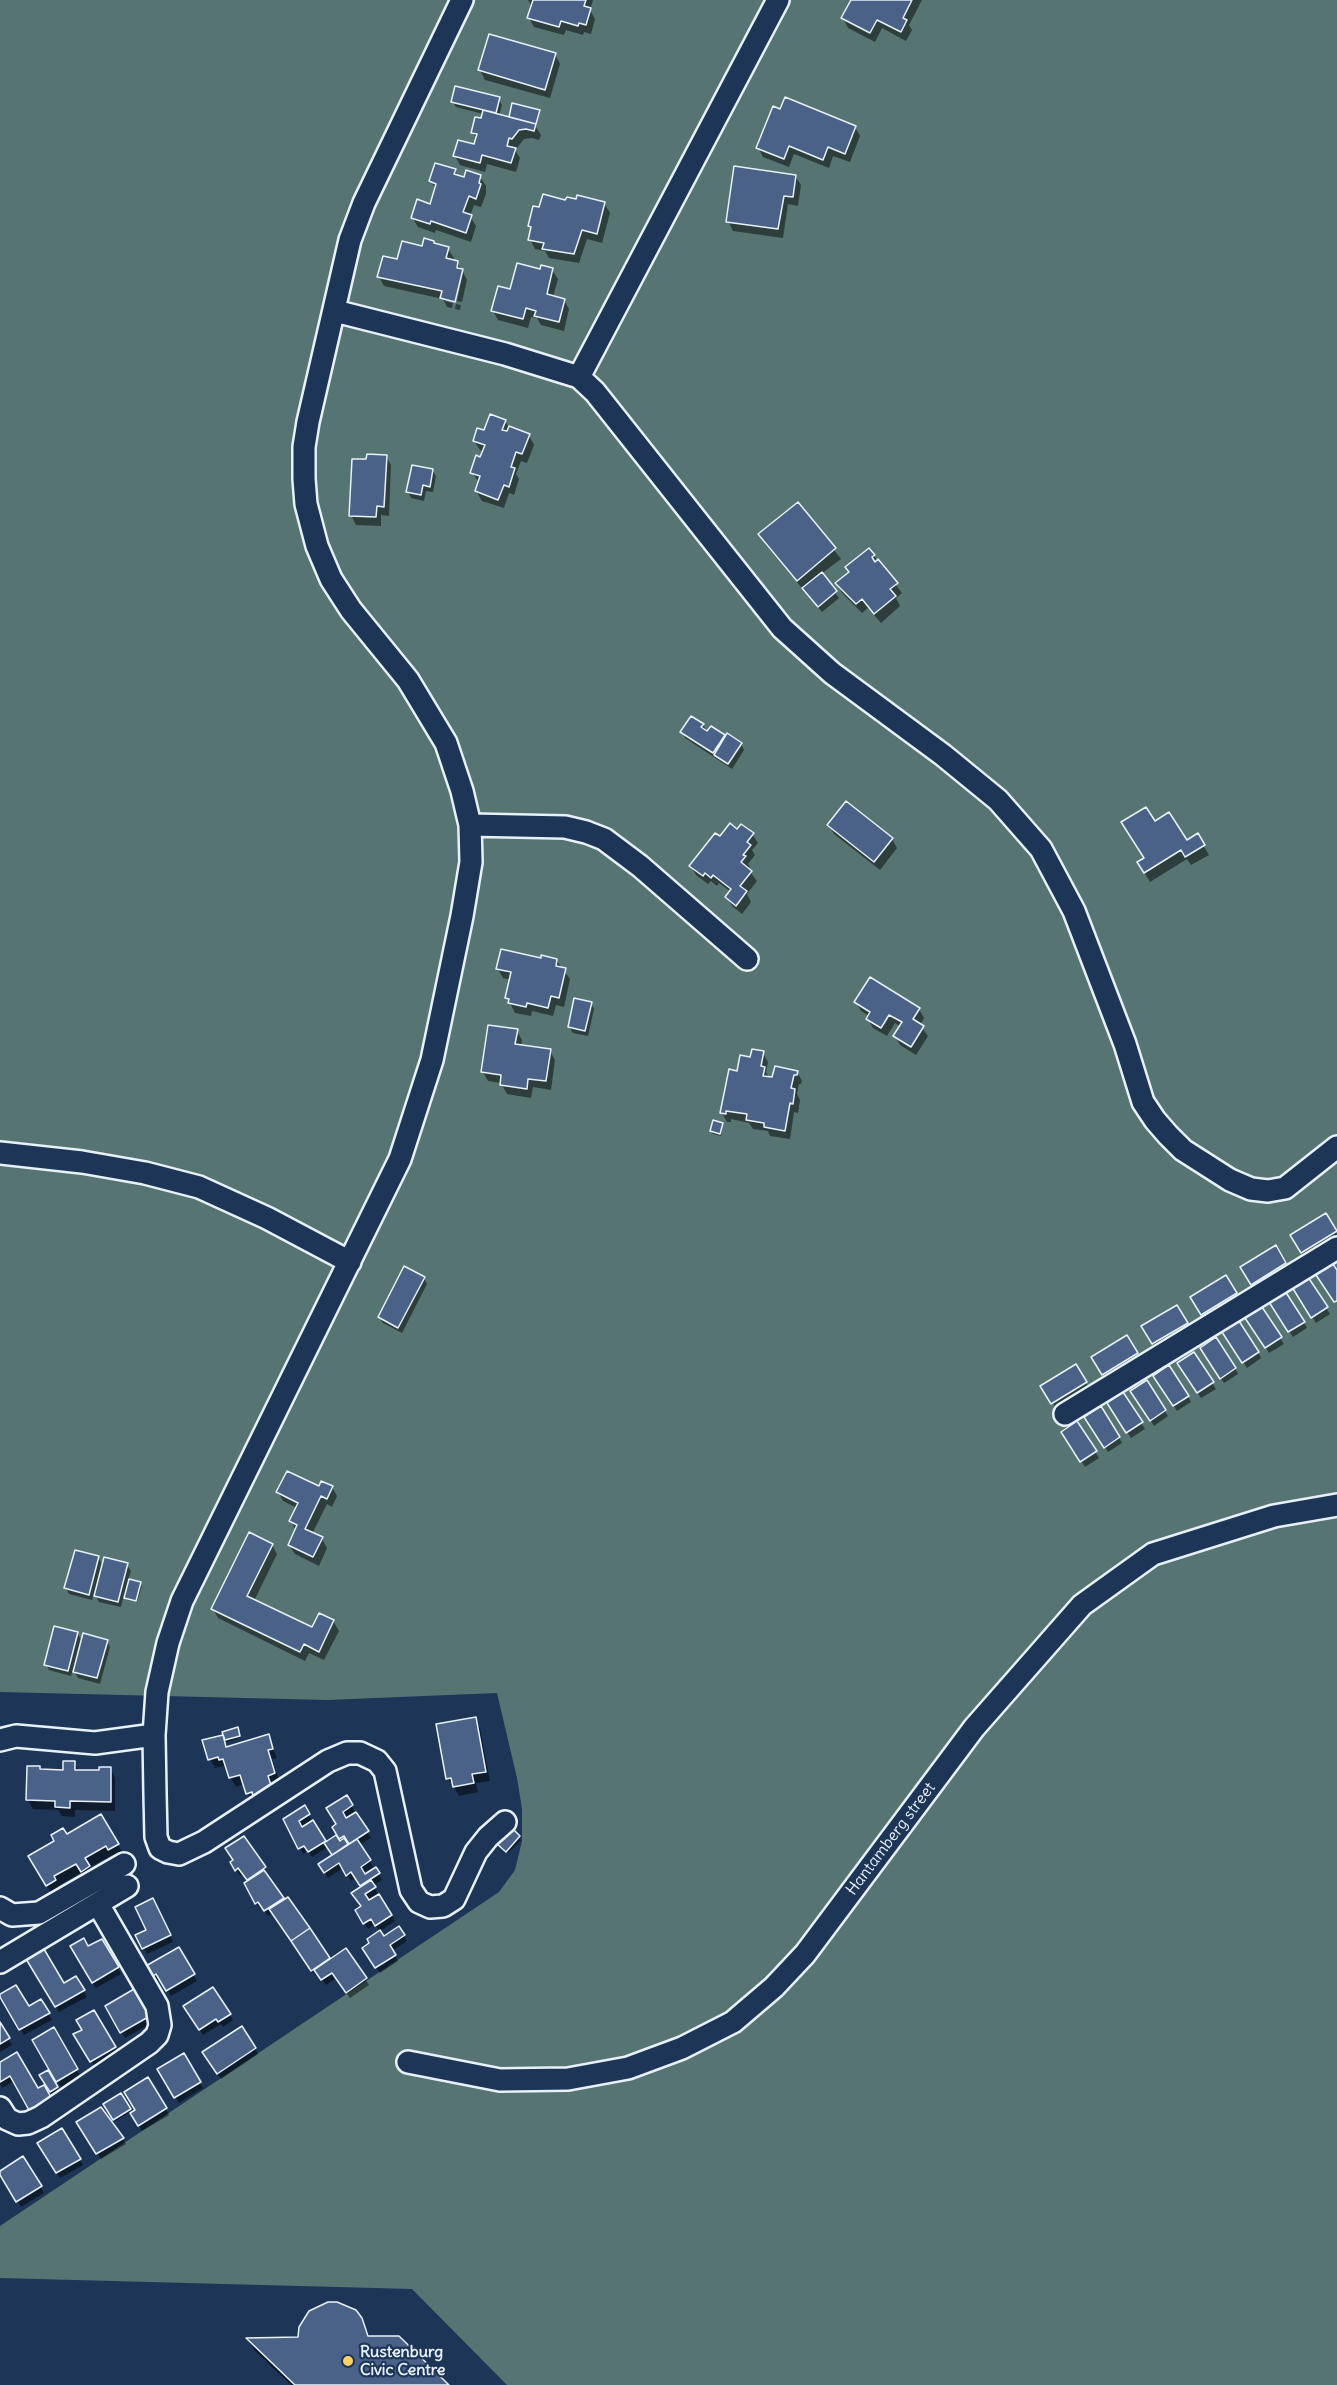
<!DOCTYPE html>
<style>
body{margin:0}
canvas{display:block;background:#1d3557}
</style>
<canvas width="1337" height="2385"></canvas>
<script>
const c = document.querySelector('canvas').getContext('2d');
c.lineJoin = 'round';
function fill(path, color) { c.fillStyle = color; c.fill(path, 'evenodd'); }
const shape = rows => new Path2D(rows.map(r => 'M' + r).join(''));
function trace(path, color, width, dash) { c.strokeStyle = color; c.lineWidth = width; c.lineCap = dash ? 'butt' : 'round'; c.setLineDash(dash || []); c.stroke(path); }
function write(font, color, halo, rows, align = 'center') {
  c.font = font + ' Delius,sans-serif'; c.lineWidth = 4.5; c.setLineDash([]); c.textBaseline = 'middle'; c.strokeStyle = halo; c.fillStyle = color; for (const [text, x, y, turn = 0] of rows) {
    c.save(); c.translate(x, y); c.rotate((+turn || 0) * Math.PI / 180); c.textAlign = isNaN(turn) ? turn : align; if (halo) c.strokeText(text, 0, 0); c.fillText(text, 0, 0); c.restore();
  }
}
fill(shape([
 [0,0,1337,0,1337,2385,507,2385,412,2289,0,2278,0,2226,499,1892,515,1870,522,1841,522,1809,517,1778,497,1693,327,1700,0,1692]
]), '#567472');
fill(shape([
 [528,0,593,0,590,10,595,19,591,34,584,32,583,35,566,30,564,35,534,27,529,18,532,7],
 [852,0,922,0,909,25,912,30,906,41,882,28,875,42,848,28,843,18],
 [555,54,560,64,550,98,485,80,480,70],
 [499,99,502,105,499,116,512,119,539,111,540,113,536,127,541,135,539,140,532,138,524,139,517,148,513,147,520,158,516,172,487,164,485,172,460,165,455,156,475,146,477,140,473,133,483,114,456,107,452,101],
 [855,127,860,136,850,162,833,156,829,168,794,154,789,167,763,157,758,147],
 [455,170,458,176,465,179,480,177,486,186,486,194,481,207,474,205,470,216,476,226,471,242,436,230,435,233,418,227,412,217,431,206,436,190,431,181],
 [795,176,801,185,798,206,788,204,783,238,733,231,728,221],
 [604,203,610,213,602,243,587,239,579,263,549,258,545,251,535,249,530,239,532,230,530,226,540,209],
 [435,245,448,249,454,258,453,261,457,262,461,269,445,298,445,301,453,303,452,308,447,307,443,299,384,286,379,277,398,261,423,247],
 [552,270,558,279,553,297,564,300,569,309,564,331,541,325,537,318,531,317,528,328,498,320,493,311,512,291,541,271],
 [463,272,467,280,462,302,457,301],
 [456,304,461,305,460,310,455,309],
 [505,421,509,428,529,435,534,445,527,463,521,461,516,474,519,479,514,495,509,493,504,508,482,501,476,491,479,483,472,472,484,452,480,450,474,441,485,432],
 [386,456,391,465,389,516,381,515,381,526,356,525,351,515,368,461],
 [432,470,436,476,433,492,426,491,424,501,411,498,408,492],
 [798,504,841,559,821,574,839,598,822,612,765,544,760,535],
 [874,556,902,593,896,598,900,606,881,623,868,608,862,613,842,593,837,584,850,573,847,567],
 [703,725,708,733,724,736,726,739,741,744,744,750,732,769,685,738,682,732],
 [1154,823,1187,842,1197,835,1209,855,1191,865,1187,859,1150,882,1139,863,1146,859],
 [829,825,892,839,897,848,880,870,834,834],
 [738,831,752,834,758,843,752,850,755,855,748,864,750,867,748,869,757,881,747,894,751,902,742,914,732,906,727,897,731,892,719,883,717,886,711,881,708,884,696,875,691,866,720,839],
 [542,960,556,960,570,979,564,1007,556,1005,553,1016,532,1011,531,1016,515,1013,507,997,511,980,503,978,498,969],
 [856,1002,919,1009,924,1018,920,1025,928,1036,916,1055,900,1045,895,1036,901,1027,895,1023,887,1036,873,1028,868,1019,869,1016,861,1011],
 [591,1003,594,1009,588,1036,573,1033,569,1027],
 [517,1031,522,1040,521,1047,550,1051,555,1060,551,1090,533,1087,531,1098,507,1094,501,1083,488,1081,483,1072],
 [763,1053,768,1062,766,1072,769,1078,797,1072,802,1081,801,1084,799,1084,797,1094,800,1100,798,1113,794,1112,790,1139,770,1136,768,1131,753,1129,749,1123,731,1119,731,1122,727,1122,722,1113,738,1073,751,1059],
 [722,1125,721,1136,713,1134,711,1131],
 [1325,1215,1337,1234,1337,1239,1305,1258,1292,1235],
 [1275,1247,1288,1269,1255,1289,1242,1267],
 [1225,1277,1239,1300,1205,1320,1192,1298],
 [424,1278,427,1284,402,1333,383,1323,379,1317],
 [1308,1279,1330,1314,1316,1323,1294,1288],
 [1176,1307,1190,1329,1156,1349,1143,1327],
 [1274,1308,1304,1322,1307,1328,1293,1337],
 [1261,1309,1284,1344,1269,1353,1247,1318],
 [1126,1337,1140,1360,1107,1380,1093,1357],
 [1228,1339,1258,1352,1261,1358,1247,1368],
 [1205,1355,1235,1368,1238,1374,1224,1383],
 [1076,1366,1089,1388,1056,1408,1042,1386],
 [1182,1369,1212,1383,1216,1389,1201,1398],
 [1146,1382,1168,1416,1154,1426,1132,1391],
 [1158,1382,1188,1396,1191,1402,1177,1411],
 [1123,1394,1145,1429,1131,1438,1112,1409],
 [1086,1417,1119,1437,1122,1443,1108,1452],
 [1077,1423,1099,1458,1085,1467,1063,1432],
 [332,1487,337,1496,332,1507,327,1504,312,1534,322,1539,327,1548,319,1566,295,1554,289,1545,296,1531,291,1521,297,1508,283,1501,278,1492],
 [272,1545,277,1554,254,1601,312,1629,333,1621,339,1631,324,1660,309,1653,305,1661,218,1618,213,1609],
 [98,1557,103,1566,127,1565,131,1571,128,1580,140,1584,142,1586,137,1602,127,1600,124,1594,121,1607,99,1602,94,1593,92,1600,69,1594,66,1588],
 [77,1633,83,1642,107,1641,110,1647,100,1684,78,1678,73,1669,71,1676,49,1670,46,1664],
 [475,1719,480,1728,490,1781,476,1783,478,1792,459,1796,448,1778],
 [238,1731,240,1738,227,1742,224,1732],
 [222,1736,228,1748,268,1736,277,1758,272,1759,280,1783,253,1802,244,1784,236,1787,224,1766,215,1768,210,1759],
 [74,1762,79,1771,100,1772,110,1768,115,1778,115,1811,75,1810,75,1817,62,1816,58,1810,33,1809,28,1800,28,1767,39,1767,41,1771,64,1771],
 [346,1797,371,1838,359,1845,373,1867,363,1873,365,1876,376,1869,382,1880,373,1886,395,1921,380,1931,375,1924,368,1929,360,1917,362,1887,356,1877,351,1881,343,1868,328,1878,320,1864,334,1856,328,1847,312,1857,308,1851,303,1854,285,1820,304,1808,326,1843,339,1843,342,1841,334,1827,338,1825],
 [100,1816,123,1853,114,1858,112,1855,89,1868,94,1876,87,1880,82,1872,58,1886,60,1890,52,1894,30,1857],
 [511,1829,521,1840,508,1853,499,1846],
 [243,1838,284,1901,288,1899,330,1961,346,1950,369,1985,350,1998,336,1978,326,1985,318,1974,316,1976,273,1913,268,1916,262,1907,260,1909,246,1883,249,1882,243,1873,240,1876,235,1869],
 [155,1906,173,1942,147,1954,137,1936,148,1930],
 [399,1928,407,1941,392,1951,398,1961,380,1973,367,1954],
 [102,1941,121,1974,96,1988,72,1947,88,1948],
 [179,1949,197,1981,171,1996,161,1979,154,1983,146,1968],
 [28,1960,63,1985,76,1978,87,1997,59,2012],
 [134,1991,152,2023,125,2038,107,2007],
 [1,1995,28,2008,41,2001,52,2020,24,2035],
 [185,2007,230,2015,233,2020,223,2027,221,2024,203,2035],
 [94,2012,118,2054,95,2067,75,2035,84,2030],
 [0,2025,12,2045,0,2052],
 [54,2029,80,2076,61,2087,34,2040],
 [255,2048,258,2054,221,2079,208,2059],
 [184,2055,203,2088,179,2103,159,2070],
 [0,2063,54,2106,14,2081,2,2088,0,2084],
 [47,2072,58,2090,52,2094,41,2075],
 [148,2079,169,2115,142,2131,132,2113,137,2111],
 [121,2095,131,2112,115,2121,105,2105],
 [78,2122,115,2126,126,2144,101,2159],
 [62,2130,83,2165,60,2178,39,2144],
 [23,2158,44,2193,21,2207,0,2172],
 [361,2319,371,2338,447,2385,291,2385,255,2351,248,2339,299,2339]
]), '#0007');
const building = shape([
 [533,0,586,0,584,6,591,8,586,25,579,23,578,26,561,21,559,27,527,18,533,0],
 [851,0,912,0,903,18,907,20,901,32,877,20,870,33,841,18,851,0],
 [489,34,556,53,545,90,478,70,489,34],
 [455,86,500,97,496,113,451,102,455,86],
 [785,97,856,126,845,154,828,147,823,160,789,146,784,159,756,148,773,106,780,109,785,97],
 [512,103,540,110,536,124,509,117,512,103],
 [483,110,536,124,534,131,526,129,519,130,512,139,509,138,507,146,516,148,511,163,482,155,480,163,453,156,458,140,474,144,477,134,471,133,475,117,481,118,483,110],
 [435,163,456,169,454,174,464,177,466,170,481,175,479,183,481,184,476,199,469,196,463,212,472,215,466,233,431,221,430,224,411,218,417,199,430,204,436,184,429,181,435,163],
 [734,166,796,175,793,197,784,196,778,229,726,222,734,166],
 [543,194,565,200,567,197,576,199,577,195,605,202,597,234,582,230,574,254,542,249,544,243,528,240,531,227,528,226,533,206,539,207,543,194],
 [424,238,434,241,434,243,449,247,446,258,458,261,457,268,463,269,455,302,440,298,442,291,377,277,383,256,397,259,402,241,422,246,424,238],
 [517,263,540,269,541,265,553,268,547,294,565,299,559,322,534,316,536,311,526,308,523,319,491,311,498,286,510,289,517,263],
 [490,414,506,420,502,430,507,431,509,426,530,434,522,454,516,452,511,467,515,468,509,487,504,485,498,500,475,491,480,476,470,473,476,455,480,457,485,445,473,441,477,428,484,430,490,414],
 [367,454,387,455,384,507,377,506,376,517,349,516,352,459,366,459,367,454],
 [412,465,433,469,430,487,423,485,421,495,406,492,412,465],
 [798,502,836,548,797,581,758,534,798,502],
 [869,548,875,555,872,557,875,562,878,559,898,583,890,589,896,596,874,614,862,599,856,604,835,583,849,572,845,567,869,548],
 [822,572,837,591,818,607,802,588,822,572],
 [691,716,704,724,701,727,707,731,711,726,725,735,713,753,680,732,691,716],
 [727,733,742,743,728,764,714,755,727,733],
 [846,801,893,838,874,862,827,825,846,801],
 [1146,807,1155,821,1169,812,1187,840,1198,833,1205,845,1185,857,1181,850,1144,873,1137,862,1144,858,1121,822,1146,807],
 [730,823,737,829,741,824,754,833,747,842,751,845,743,855,746,856,741,862,752,871,740,886,747,891,736,906,725,897,731,889,713,875,711,878,705,873,703,876,689,866,715,833,720,836,730,823],
 [501,949,541,958,541,955,557,959,556,966,566,968,559,998,551,996,548,1008,527,1003,526,1007,508,1003,509,999,505,998,511,972,496,969,501,949],
 [870,977,920,1008,913,1019,924,1026,911,1047,893,1036,902,1022,889,1015,881,1028,866,1019,870,1012,854,1002,870,977],
 [574,998,592,1002,585,1031,568,1027,574,998],
 [488,1025,518,1029,515,1044,551,1049,546,1081,528,1079,527,1089,500,1085,501,1075,481,1072,488,1025],
 [752,1049,764,1051,761,1066,765,1067,763,1076,772,1077,775,1066,798,1071,797,1075,794,1075,791,1088,795,1089,793,1104,790,1103,785,1131,764,1127,764,1123,746,1120,747,1114,726,1111,726,1114,720,1113,729,1069,737,1071,740,1055,750,1057,752,1049],
 [713,1120,723,1123,720,1134,710,1131,713,1120],
 [1326,1213,1337,1231,1301,1253,1290,1235,1326,1213],
 [1276,1245,1286,1263,1251,1285,1240,1267,1276,1245],
 [1331,1261,1337,1270,1337,1301,1334,1302,1314,1272,1331,1261],
 [404,1266,425,1277,398,1328,378,1317,404,1266],
 [1226,1275,1237,1293,1201,1315,1190,1297,1226,1275],
 [1308,1277,1328,1307,1311,1318,1292,1287,1308,1277],
 [1285,1291,1305,1322,1288,1332,1269,1302,1285,1291],
 [1177,1305,1188,1323,1152,1344,1141,1326,1177,1305],
 [1262,1307,1282,1337,1265,1348,1245,1318,1262,1307],
 [1239,1321,1259,1352,1242,1363,1222,1332,1239,1321],
 [1127,1335,1138,1353,1102,1375,1091,1357,1127,1335],
 [1216,1337,1236,1368,1220,1379,1200,1348,1216,1337],
 [1194,1352,1214,1382,1197,1393,1177,1363,1194,1352],
 [1076,1364,1087,1382,1051,1404,1040,1386,1076,1364],
 [1169,1365,1189,1396,1173,1406,1153,1376,1169,1365],
 [1147,1380,1166,1410,1150,1421,1130,1391,1147,1380],
 [1123,1392,1143,1422,1126,1433,1107,1403,1123,1392],
 [1101,1406,1120,1437,1104,1448,1084,1417,1101,1406],
 [1077,1421,1097,1451,1080,1462,1061,1432,1077,1421],
 [287,1471,319,1486,321,1481,333,1486,327,1499,321,1496,305,1529,323,1537,313,1557,288,1545,297,1525,289,1521,298,1503,276,1492,287,1471],
 [249,1532,273,1544,247,1596,312,1627,319,1613,334,1620,319,1652,304,1644,300,1652,211,1609,249,1532],
 [75,1550,99,1556,89,1595,64,1588,75,1550],
 [104,1557,128,1563,118,1602,94,1596,104,1557],
 [129,1579,141,1582,136,1601,124,1598,129,1579],
 [54,1626,78,1632,68,1671,44,1665,54,1626],
 [83,1633,108,1640,97,1678,73,1672,83,1633],
 [476,1717,486,1772,472,1774,474,1783,453,1787,451,1778,446,1779,436,1724,476,1717],
 [238,1727,240,1736,225,1740,222,1732,238,1727],
 [269,1734,273,1749,268,1750,275,1773,268,1776,272,1788,261,1792,262,1798,254,1800,252,1792,246,1794,240,1775,229,1778,223,1759,219,1760,218,1757,208,1760,202,1740,223,1735,226,1747,269,1734],
 [63,1761,75,1761,75,1770,99,1770,99,1767,111,1767,111,1802,70,1801,70,1808,55,1807,55,1801,26,1800,27,1766,40,1766,40,1769,63,1770,63,1761],
 [347,1795,353,1805,343,1812,346,1818,356,1812,369,1831,349,1844,344,1836,339,1839,332,1827,336,1824,326,1808,347,1795],
 [305,1805,310,1814,299,1821,302,1827,313,1820,326,1841,308,1852,304,1846,298,1849,283,1819,305,1805],
 [101,1814,119,1844,108,1850,106,1846,85,1858,90,1866,81,1872,76,1864,54,1876,56,1880,46,1886,28,1856,54,1841,51,1835,63,1828,67,1834,101,1814],
 [511,1827,520,1836,506,1852,496,1843,511,1827],
 [336,1835,340,1841,344,1838,348,1844,332,1855,324,1843,336,1835],
 [244,1836,266,1867,247,1880,238,1868,235,1871,230,1862,233,1860,225,1848,244,1836],
 [357,1839,371,1860,361,1867,365,1874,376,1867,380,1873,360,1886,351,1872,346,1876,339,1863,324,1873,318,1864,357,1839],
 [264,1870,284,1898,264,1911,258,1902,255,1904,244,1883,264,1870],
 [371,1880,376,1887,365,1894,369,1900,379,1894,392,1915,375,1926,371,1919,363,1924,355,1910,361,1906,351,1893,371,1880],
 [288,1897,310,1928,291,1941,269,1909,288,1897],
 [153,1898,171,1935,142,1949,135,1935,146,1930,135,1907,153,1898],
 [399,1926,405,1935,390,1945,396,1955,375,1968,362,1948,369,1943,367,1939,380,1930,384,1936,399,1926],
 [310,1928,330,1958,311,1971,291,1941,310,1928],
 [84,1938,88,1946,102,1939,119,1967,92,1983,70,1946,84,1938],
 [179,1947,195,1974,166,1991,156,1974,150,1978,144,1967,179,1947],
 [346,1948,367,1978,346,1993,332,1973,321,1980,314,1970,346,1948],
 [44,1949,64,1983,76,1976,85,1990,55,2007,26,1959,44,1949],
 [16,1985,29,2006,41,1999,50,2013,19,2030,0,1997,0,1994,16,1985],
 [213,1987,231,2014,218,2022,216,2019,199,2030,183,2006,213,1987],
 [134,1989,150,2016,120,2033,105,2006,134,1989],
 [94,2010,116,2047,90,2062,73,2034,82,2030,76,2020,94,2010],
 [0,2022,10,2038,0,2044,0,2022],
 [242,2026,256,2048,217,2074,202,2052,242,2026],
 [54,2027,78,2069,56,2082,32,2040,54,2027],
 [17,2052,38,2088,44,2085,52,2099,30,2112,10,2076,0,2082,0,2062,17,2052],
 [184,2053,201,2082,174,2098,157,2069,184,2053],
 [48,2070,58,2087,50,2092,39,2075,48,2070],
 [148,2077,167,2108,138,2126,130,2113,135,2110,124,2092,148,2077],
 [121,2093,131,2109,113,2120,103,2104,121,2093],
 [101,2107,124,2138,96,2154,76,2122,101,2107],
 [62,2128,81,2159,56,2173,37,2143,62,2128],
 [23,2156,42,2186,16,2202,0,2175,0,2171,23,2156],
 [328,2302,337,2302,356,2310,362,2318,368,2336,399,2336,449,2385,295,2385,246,2338,298,2337,299,2327,309,2311,328,2302]
]);
fill(building, '#4a6288');
trace(building, '#e8f1f8', 1.5);
const minor = shape([
 [462,0,364,203,350,240,308,422,304,447,304,479,306,504,317,546,331,579,351,610,408,680,446,743,462,791,470,825,471,862,462,916,432,1060,400,1159,182,1601,168,1643,157,1692,154,1735,155,1794,156,1837,160,1848,168,1852,179,1854,204,1842,328,1761,347,1753,360,1753,377,1761,385,1771,411,1890,419,1902,430,1907,443,1906,454,1899,476,1852,488,1837,505,1822],
 [335,311,505,354,579,377,595,392,782,628,832,673,943,755,998,800,1041,849,1074,911,1125,1044,1143,1102,1155,1120,1168,1135,1183,1150,1230,1180,1251,1189,1268,1191,1285,1188,1337,1147],
 [579,377,778,0],
 [470,825,565,827,586,832,604,839,640,866,747,959],
 [0,1153,82,1162,145,1173,199,1187,267,1218,350,1262],
 [1065,1414,1337,1248],
 [0,1740,16,1736,95,1743,154,1735],
 [0,1908,12,1915,39,1913,124,1864],
 [0,1962,127,1886],
 [408,2062,500,2080,568,2079,628,2068,682,2048,733,2022,774,1987,805,1954,974,1728,1082,1605,1153,1554,1274,1516,1337,1505],
 [0,2108,7,2119,18,2124,28,2123,41,2117,149,2043,157,2035,160,2025,157,2006,98,1904]
]);
trace(minor, '#e8f1f8', 26);
trace(minor, '#1d3557', 21);
for (const [x, y, r, color] of [
 [348,2361,6,"#ffd166"]
]) { const dot = new Path2D(); dot.arc(x, y, r, 0, 2 * Math.PI); c.fillStyle = color; c.fill(dot); trace(dot, '#1d3557', 2); }
write('16px', '#e8f1f8', '#1d3557', [
 ["Hantamberg street",891,1839,-53]
]);
write('bold 16px', '#e8f1f8', '#1d3557', [
 ["Rustenburg",360,2352],
 ["Civic Centre",360,2370]
], 'left');
</script>
